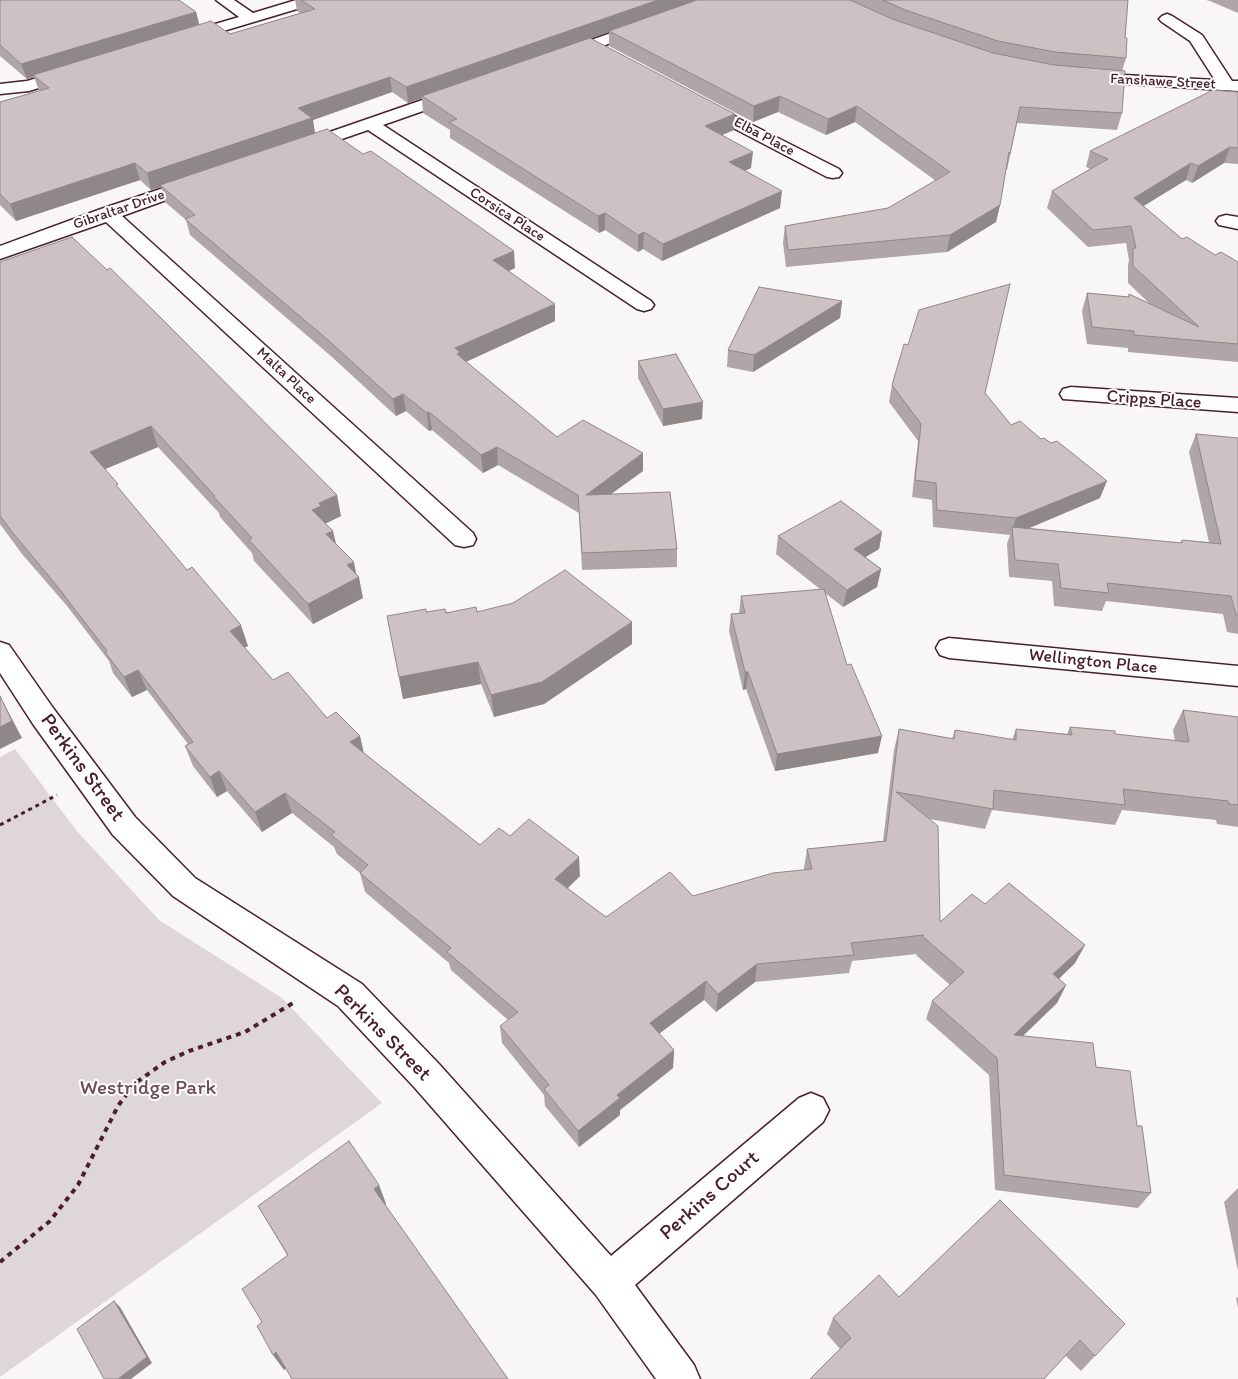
<!DOCTYPE html>
<style>
body{margin:0}
canvas{display:block;background:#f8f6f7}
</style>
<canvas width="1238" height="1379"></canvas>
<script>
const c = document.querySelector('canvas').getContext('2d');
c.lineJoin = 'round';
function fill(path, color) { c.fillStyle = color; c.fill(path, 'evenodd'); }
const shape = rows => new Path2D(rows.map(r => 'M' + r).join(''));
function trace(path, color, width, dash) { c.strokeStyle = color; c.lineWidth = width; c.lineCap = dash ? 'butt' : 'round'; c.setLineDash(dash || []); c.stroke(path); }
function write(font, color, halo, rows, align = 'center') {
  c.font = font + ' Itim,sans-serif'; c.lineWidth = 4; c.setLineDash([]); c.textBaseline = 'middle'; c.strokeStyle = halo; c.fillStyle = color; for (const [text, x, y, turn = 0] of rows) {
    c.save(); c.translate(x, y); c.rotate((+turn || 0) * Math.PI / 180); c.textAlign = isNaN(turn) ? turn : align; if (halo) c.strokeText(text, 0, 0); c.fillText(text, 0, 0); c.restore();
  }
}
fill(shape([
 [15,749,76,830,159,920,282,998,382,1103,0,1377,0,757]
]), '#ded6d9');
const minor = shape([
 [216,0,234,0,253,13,296,0,320,0,317,3,190,41,178,41,176,38,178,35,239,17,216,0],
 [1167,14,1172,16,1202,35,1232,81,1238,81,1238,91,1081,81,1079,78,1081,75,1087,73,1215,80,1190,41,1162,22,1159,19,1162,16,1167,14],
 [645,21,650,23,653,26,650,29,569,58,563,60,557,58,555,55,557,52,645,21],
 [71,68,77,70,79,73,77,76,29,91,0,94,0,84,27,81,71,68],
 [457,88,463,89,465,93,463,97,383,125,651,301,654,305,651,309,644,311,637,309,368,130,301,153,295,152,292,148,295,144,457,88],
 [701,99,839,169,842,173,839,177,833,178,827,177,695,108,693,104,695,100,701,99],
 [199,176,205,178,208,182,205,186,122,216,473,533,476,539,473,545,464,547,455,545,106,222,0,259,0,246,101,209,199,176],
 [1226,215,1238,217,1238,229,1219,225,1216,221,1219,217,1226,215],
 [1071,387,1238,398,1238,412,1063,399,1060,394,1063,389,1071,387],
 [949,638,1238,666,1238,686,949,658,940,655,936,648,940,641,949,638],
 [0,642,9,645,53,708,135,817,195,878,362,984,439,1064,611,1256,799,1098,811,1093,823,1098,829,1110,823,1122,635,1285,694,1365,700,1379,656,1379,596,1295,415,1088,338,1006,173,896,113,835,33,724,0,673,0,642]
]);
trace(minor, '#4a1f2b', 3);
trace(shape([
 [0,825,57,795]
]), '#4a1f2b', 3, [4, 4]);
trace(shape([
 [0,1262,50,1221,78,1185,118,1106,134,1084,165,1062,189,1051,245,1032,293,1003]
]), '#4a1f2b', 4, [5, 5]);
fill(minor, '#fff');
fill(shape([
 [0,0,196,12,199,25,230,34,300,13,297,11,295,0,1128,0,1125,38,1126,58,1122,71,1122,113,1117,130,1017,123,1007,170,1006,169,1000,205,996,222,947,252,786,267,783,243,785,226,888,208,936,181,855,122,826,135,778,112,753,122,609,46,609,32,591,38,734,130,722,135,751,168,745,171,780,208,662,261,643,249,638,252,605,230,599,233,450,138,450,130,423,113,422,98,408,103,392,92,313,120,315,133,515,268,509,271,555,321,466,362,557,437,643,453,643,471,611,494,677,549,677,567,582,570,579,513,498,465,483,473,432,430,429,431,406,411,396,416,332,357,190,235,186,220,165,202,161,187,151,190,140,180,16,221,0,205,0,102,39,91,34,77,27,79,0,56],
 [1206,0,1238,0,1238,13,1210,1],
 [1238,92,1238,164,1224,163,1192,183,1186,180,1143,206,1182,239,1215,255,1238,262,1238,362,1128,352,1128,348,1087,344,1082,311,1087,293,1128,297,1129,294,1149,303,1128,283,1128,265,1129,260,1126,243,1088,247,1047,208,1052,191,1090,169,1086,167,1090,151],
 [0,262,341,516,325,523,336,544,357,575,363,598,313,624,254,561,252,553,220,517,219,513,158,447,105,469,121,492,248,646,244,647,273,680,327,718,360,736,364,753,480,845,510,836,580,876,567,888,606,917,693,896,804,870,804,868,807,849,883,841,894,750,899,729,952,739,955,730,1012,740,1016,729,1067,734,1070,727,1115,734,1175,741,1173,730,1183,710,1238,717,1238,827,1217,824,1216,820,1122,810,1115,825,992,810,985,829,929,819,940,922,985,904,1085,945,1075,963,1059,979,1066,985,1057,1003,1023,1036,1096,1067,1137,1126,1151,1193,1138,1208,995,1190,989,1075,926,1019,932,1001,950,985,916,955,917,954,852,961,849,973,755,982,716,1012,704,1000,659,1034,674,1050,673,1068,620,1110,620,1115,579,1147,545,1106,544,1095,502,1043,500,1026,508,1020,451,970,449,963,365,892,360,873,337,854,334,847,292,813,262,832,227,791,217,797,193,766,185,746,188,744,147,690,132,697,113,673,109,661,67,606,22,554,0,524],
 [842,301,840,318,753,372,727,367,728,350],
 [638,361,702,419,663,426,638,378],
 [892,385,985,393,1011,425,1100,498,1029,528,1180,543,1182,540,1209,542,1189,452,1196,434,1238,438,1238,634,1227,632,1223,614,1106,601,1102,611,1054,606,1052,581,1009,577,1007,544,1010,535,933,527,932,500,912,497,918,441,889,402],
 [882,532,879,549,865,557,881,569,877,587,843,607,825,593,847,665,878,753,775,771,746,689,743,690,729,631,731,614,739,613,741,596,821,590,776,554,778,536],
 [426,612,477,612,632,622,632,644,544,704,494,717,481,684,403,699,387,616],
 [379,1185,386,1204,286,1368,284,1370,262,1322,287,1255,258,1206],
 [1238,1188,1238,1271,1224,1202],
 [1000,1200,1095,1356,1081,1371,1066,1356,840,1349,827,1334,833,1318,899,1297],
 [1238,1297,1238,1308,1236,1298]
]), '#b0a6a9');
fill(shape([
 [658,0,701,0,609,31,609,32,423,97,422,96,422,98,408,103,406,87],
 [196,12,200,27,33,75,34,77,27,79,21,64],
 [390,77,392,92,313,120,315,135,160,185,161,187,151,190,147,173,298,108],
 [780,96,778,112,753,122,754,106],
 [857,106,855,122,826,135,828,119],
 [735,114,734,130,705,142,705,126],
 [1230,147,1224,163,1192,183,1198,166],
 [753,152,751,168,728,178,729,162],
 [135,163,140,180,16,221,10,204],
 [1191,163,1186,180,1129,215,1134,198],
 [782,191,780,208,662,261,663,244],
 [1000,205,996,222,947,252,950,235],
 [605,213,605,230,599,233,598,216],
 [644,232,643,249,638,252,638,235],
 [514,251,515,268,495,277,493,260],
 [842,301,840,318,753,372,754,355],
 [555,304,555,321,461,364,455,348],
 [403,394,406,411,396,416,393,399],
 [703,402,702,419,663,426,663,409],
 [429,412,432,430,429,431,427,413],
 [151,426,158,447,98,472,90,452],
 [497,447,498,465,483,473,481,455],
 [643,453,643,471,586,512,586,495],
 [1107,481,1100,498,1013,535,1012,531,1016,518],
 [337,495,341,516,325,524,312,510,319,503],
 [333,531,338,552,326,534],
 [882,532,879,549,851,566,854,549],
 [354,562,357,578,359,577,363,598,313,624,308,604,347,565],
 [881,569,877,587,843,607,847,590],
 [632,622,632,644,544,704,494,717,491,695],
 [241,625,248,646,236,652,230,631],
 [478,662,481,684,403,699,399,677],
 [138,670,147,690,132,697,124,677],
 [745,672,748,672,746,689,743,690],
 [0,696,22,738,0,749],
 [360,736,364,756,350,742],
 [882,736,878,753,775,771,777,754],
 [219,771,227,791,217,797,210,777],
 [285,793,292,813,262,832,255,812],
 [579,857,580,876,557,899,555,879],
 [1085,945,1075,963,1044,993,1053,974],
 [757,964,755,982,716,1012,718,994],
 [706,981,704,1000,649,1041,650,1023],
 [1066,985,1057,1003,1006,1052,1014,1035],
 [674,1050,673,1068,620,1110,620,1115,579,1147,578,1131,617,1095],
 [379,1185,386,1204,381,1208,374,1189],
 [114,1301,120,1307,152,1363,131,1379,118,1379],
 [276,1352,287,1367,284,1370,273,1355]
]), '#908789');
const building = shape([
 [0,0,179,0,196,12,21,64,0,45,0,0],
 [301,0,658,0,406,87,390,77,298,108,312,118,147,173,135,163,10,204,0,194,0,102,49,88,33,75,211,21,230,34,315,9,301,0],
 [697,0,850,0,892,19,993,53,1054,65,1125,71,1122,113,1020,107,1010,154,1009,152,1000,205,950,235,788,250,785,226,888,208,950,172,857,106,828,119,780,96,754,106,609,31,697,0],
 [883,0,1128,0,1125,38,1127,38,1126,58,1055,52,998,41,905,10,883,0],
 [590,38,735,114,705,126,753,152,729,162,782,191,663,244,644,232,638,235,605,213,598,216,449,122,457,119,422,96,590,38],
 [1213,90,1238,92,1238,148,1230,147,1198,166,1191,163,1134,198,1182,239,1187,237,1215,255,1221,252,1238,262,1238,344,1134,335,1134,331,1092,327,1087,293,1129,297,1129,294,1199,327,1133,266,1133,248,1136,248,1131,226,1093,230,1052,191,1108,159,1090,151,1213,90],
 [327,129,363,154,371,151,514,251,493,260,555,304,455,348,460,352,457,354,557,437,583,420,643,453,586,495,670,492,677,549,582,553,578,495,497,447,481,455,429,412,427,413,403,394,393,399,328,340,185,219,195,215,160,185,327,129],
 [72,237,107,270,110,268,160,317,337,495,319,503,321,506,312,510,333,531,326,534,354,562,347,565,359,577,308,604,249,540,252,538,214,497,215,496,151,426,90,452,118,484,116,485,187,570,192,567,241,625,230,631,273,680,288,672,327,718,336,712,360,736,350,742,480,845,499,828,510,836,529,819,579,857,555,879,606,917,670,872,693,896,773,873,812,869,807,849,886,841,899,729,954,739,955,730,1016,740,1016,729,1072,735,1070,727,1115,731,1115,734,1189,742,1183,710,1238,717,1238,805,1229,804,1228,801,1123,789,1125,805,994,790,993,809,896,792,938,826,940,922,972,894,985,904,1009,883,1085,945,1053,974,1066,985,1014,1035,1093,1043,1096,1067,1130,1071,1137,1126,1142,1126,1151,1193,1004,1175,997,1058,932,1001,964,972,922,936,924,935,851,943,854,955,757,964,718,994,706,981,650,1023,674,1050,617,1095,620,1098,578,1131,544,1089,549,1085,500,1026,518,1012,447,952,451,948,360,873,368,865,331,835,335,832,285,793,255,812,219,771,210,777,185,746,193,742,138,670,124,677,105,652,107,651,57,586,13,533,0,516,0,262,72,237],
 [1010,284,985,393,1011,425,1020,421,1041,439,1044,438,1051,443,1057,441,1107,481,1016,518,937,510,936,483,915,480,921,424,892,385,904,344,908,345,919,310,1010,284],
 [759,287,842,301,754,355,728,350,759,287],
 [676,354,703,402,663,409,638,361,676,354],
 [1196,434,1238,438,1238,615,1236,615,1231,596,1107,583,1109,593,1061,588,1058,564,1015,560,1012,527,1182,543,1182,540,1221,544,1196,434],
 [841,501,882,532,854,549,881,569,847,590,778,536,841,501],
 [565,570,632,622,542,682,491,695,478,662,399,677,387,616,426,609,426,612,445,609,446,613,476,607,477,612,513,603,565,570],
 [824,589,847,665,851,664,882,736,777,754,748,672,745,672,731,614,745,613,741,596,824,589],
 [0,696,12,721,0,727,0,696],
 [349,1141,379,1185,374,1189,508,1379,292,1379,276,1352,273,1355,257,1326,262,1322,242,1289,288,1255,258,1206,349,1141],
 [1000,1200,1125,1324,1095,1356,1080,1340,1044,1379,810,1379,851,1338,833,1318,879,1275,899,1297,1000,1200],
 [114,1301,147,1357,118,1379,104,1379,77,1329,114,1301]
]);
fill(building, '#cdc1c4');
trace(building, '#908789', 1);
write('15px', '#4a1f2b', '#fff', [
 ["Fanshawe Street",1163,82,3],
 ["Elba Place",764,137,28],
 ["Gibraltar Drive",119,210,-19],
 ["Corsica Place",507,215,33],
 ["Malta Place",286,376,43]
]);
write('18px', '#4a1f2b', '#fff', [
 ["Cripps Place",1154,400,4],
 ["Wellington Place",1093,662,6]
]);
write('21px', '#4a1f2b', '#fff', [
 ["Perkins Street",82,768,54],
 ["Perkins Street",382,1033,45],
 ["Perkins Court",710,1196,-41]
]);
write('21px', '#6f4d56', '#fff', [
 ["Westridge Park",148,1089]
]);
</script>
